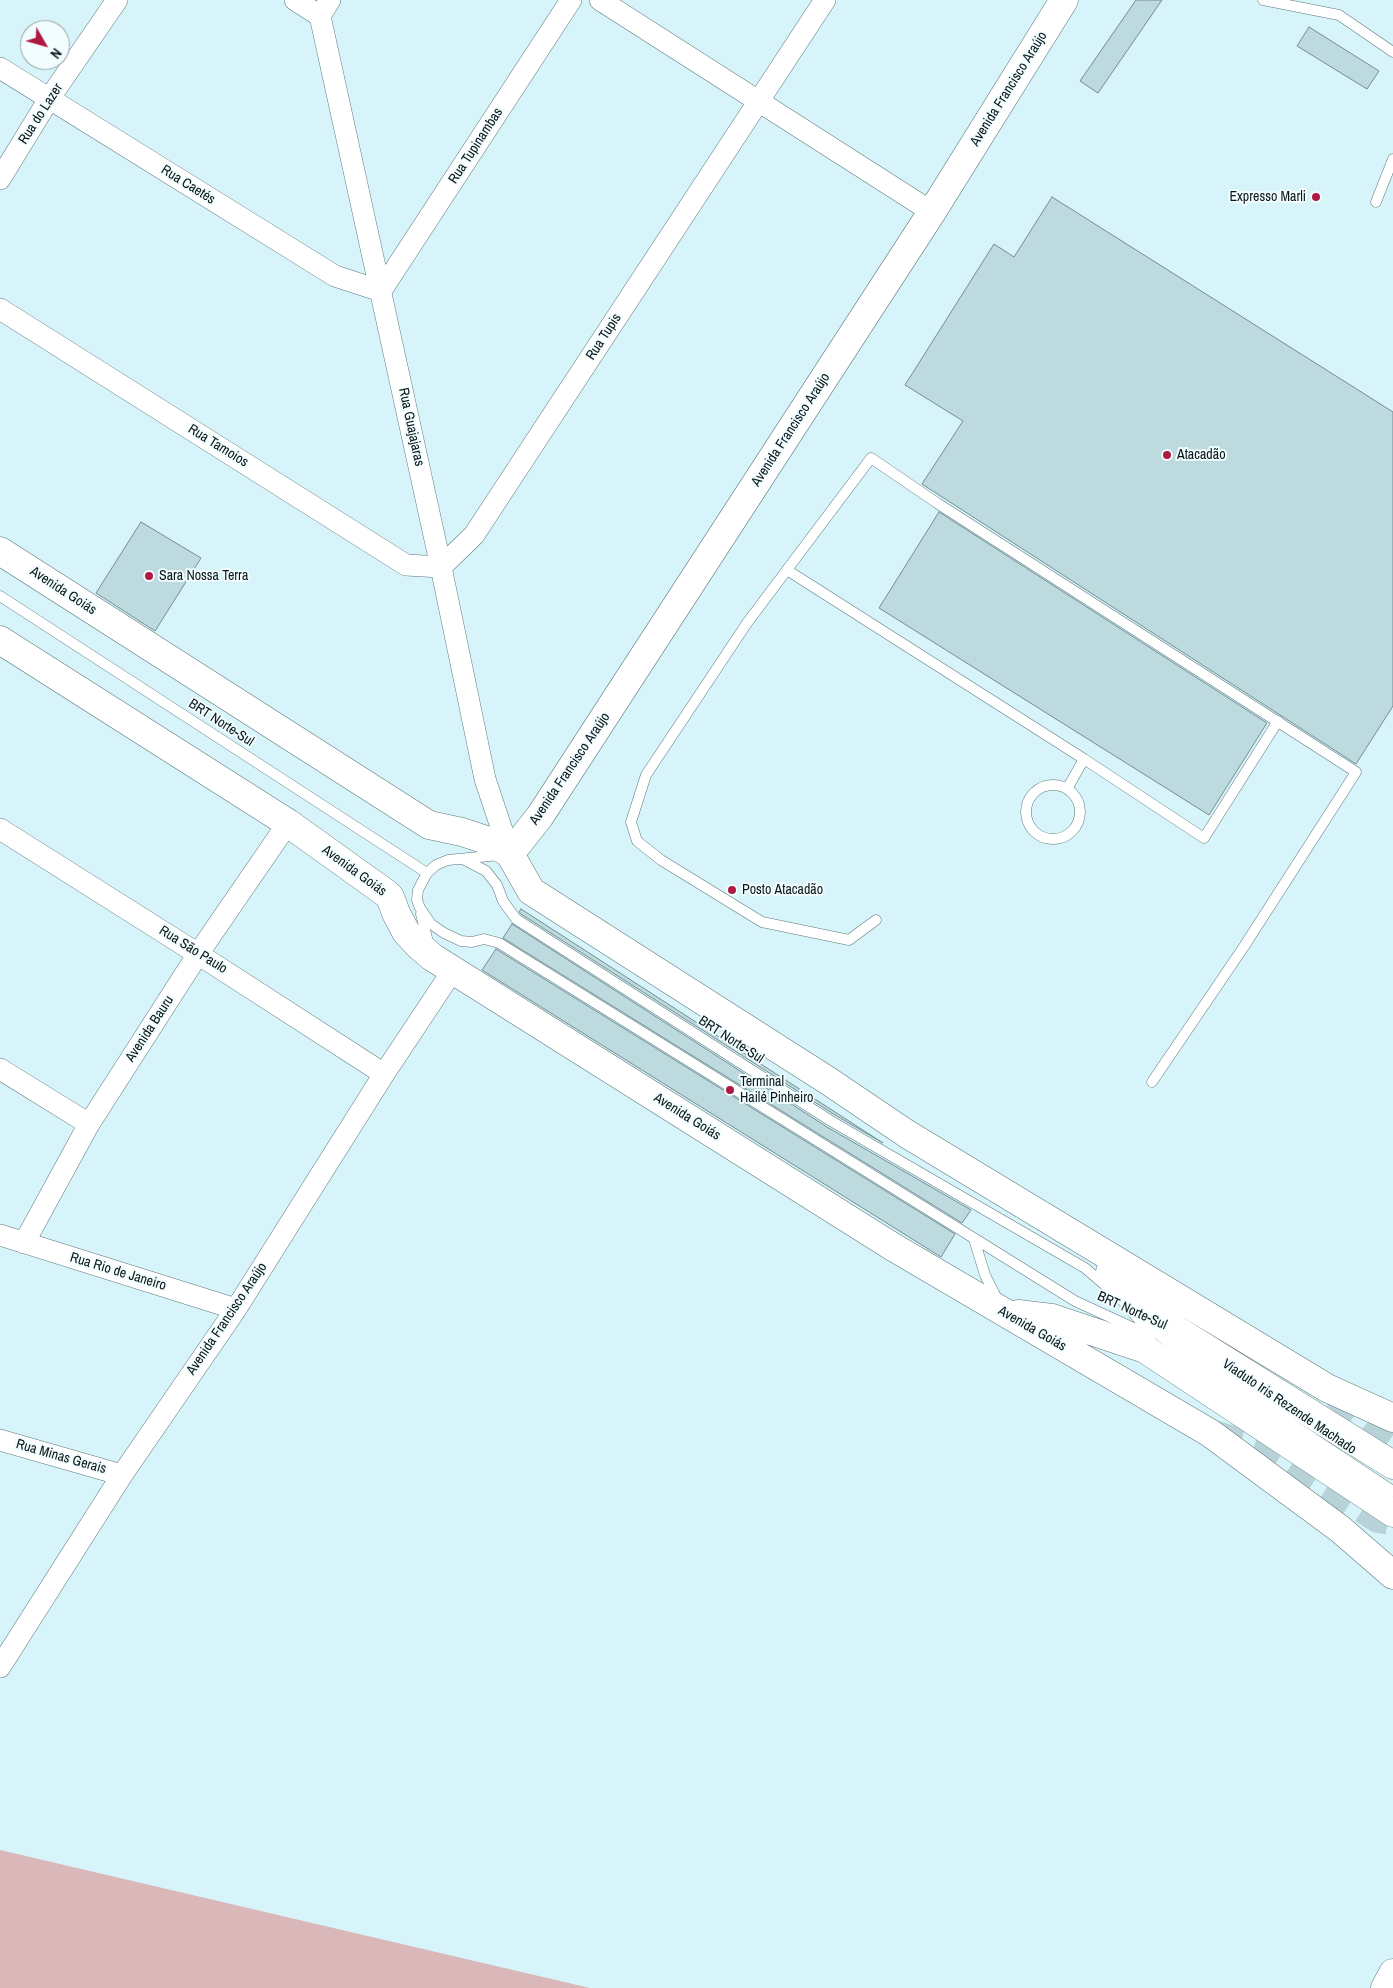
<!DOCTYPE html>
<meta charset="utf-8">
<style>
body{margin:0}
#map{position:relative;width:1393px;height:1988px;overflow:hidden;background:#d6f4f9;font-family:"Archivo Narrow",sans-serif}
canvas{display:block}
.north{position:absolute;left:20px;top:20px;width:50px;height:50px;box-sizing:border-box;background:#f1fdff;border:1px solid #95a1a3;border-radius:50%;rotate:128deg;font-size:14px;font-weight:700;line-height:20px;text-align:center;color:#0b1618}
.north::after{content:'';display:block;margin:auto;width:18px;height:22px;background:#ae1a3f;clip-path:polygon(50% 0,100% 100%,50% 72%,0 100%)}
</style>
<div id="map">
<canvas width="1393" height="1988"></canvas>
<div class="north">N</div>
</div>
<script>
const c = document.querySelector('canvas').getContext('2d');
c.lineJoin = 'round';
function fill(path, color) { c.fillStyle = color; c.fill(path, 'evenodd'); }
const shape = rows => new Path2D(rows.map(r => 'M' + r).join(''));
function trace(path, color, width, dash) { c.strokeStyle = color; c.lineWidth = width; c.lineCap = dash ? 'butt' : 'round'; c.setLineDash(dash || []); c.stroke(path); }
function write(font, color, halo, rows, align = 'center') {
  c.font = font + ' "Archivo Narrow",sans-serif'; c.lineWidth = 4; c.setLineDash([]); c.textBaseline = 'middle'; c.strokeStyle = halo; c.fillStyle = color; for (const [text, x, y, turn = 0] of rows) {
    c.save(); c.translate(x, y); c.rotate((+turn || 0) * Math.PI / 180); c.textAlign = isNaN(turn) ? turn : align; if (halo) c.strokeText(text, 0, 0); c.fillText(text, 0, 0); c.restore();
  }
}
fill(shape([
 [0,1850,590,1988,0,1988]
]), '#dab7b9');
const building = shape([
 [1136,0,1162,0,1098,93,1080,81,1136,0],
 [1309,27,1379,71,1367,89,1297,46,1309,27],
 [1052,197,1393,412,1393,706,1356,764,922,484,963,421,905,385,994,244,1014,257,1052,197],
 [939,512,1267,723,1209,815,879,608,939,512],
 [141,522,201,558,155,631,96,593,141,522],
 [521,909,883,1143,835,1115,521,914,519,912,521,909],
 [512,924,827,1127,971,1210,962,1223,503,938,512,924],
 [496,949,955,1234,941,1257,482,970,496,949]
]);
fill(building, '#bddadf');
trace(building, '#728e92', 1);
trace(shape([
 [1336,1395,1368,1423,1393,1441],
 [1214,1434,1274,1453,1378,1519,1391,1521]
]), '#b8d3d7', 28, [28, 14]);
const lane = shape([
 [1263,0,1339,15,1393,52],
 [1376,202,1393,159],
 [787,570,1084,759],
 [0,596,427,873],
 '1026 812a27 27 0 1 1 54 0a27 27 0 1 1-54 0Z',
 [1067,789,1084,759,1204,838,1278,721],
 [500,855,448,860,436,865,427,873,418,890,417,900,420,908,431,924,444,933,461,941,472,942,484,939,499,943,1075,1301,1151,1336],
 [463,859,486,871,497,885,503,901,516,919,831,1121,1085,1268,1119,1297,1140,1321,1171,1344,1393,1491],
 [421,914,429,946],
 [876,920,849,940,762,922,661,860,637,841,631,822,646,775,747,623,871,458,937,503,1356,772,1245,945,1152,1082],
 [974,1239,985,1275,998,1301]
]);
const street = shape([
 [295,0,320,16],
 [330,0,320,16,441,567,485,779,510,854],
 [600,0,932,212],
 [0,68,335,276,381,291,571,0],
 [0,179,49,99,117,0],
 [0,309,406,565,441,567],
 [441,567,474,535,825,0],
 [0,829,198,954,384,1074],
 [0,1069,89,1124],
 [0,1235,236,1309],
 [24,1243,89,1124,198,954,288,823],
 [0,1440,122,1475],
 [0,1667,122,1475,236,1309,384,1074,453,970]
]);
const secondary = shape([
 [510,854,540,816,932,212,1064,0]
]);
const primary = shape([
 [0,551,429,825,462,832,492,842,510,854,531,891,830,1082,907,1134,1327,1388,1393,1418],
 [0,640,288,823,387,894,390,897,396,913,406,932,418,945,432,957,893,1247,1210,1433,1340,1529,1393,1575],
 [1110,1272,1175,1329,1393,1465],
 [1018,1314,1052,1318,1145,1349,1393,1513]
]);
const highway = shape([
 [1385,1988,1393,1973]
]);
trace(lane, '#5d787c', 11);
trace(street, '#5d787c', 22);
trace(secondary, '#5d787c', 29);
trace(primary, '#5d787c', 29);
trace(highway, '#5d787c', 29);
trace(lane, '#fff', 10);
trace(street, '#fff', 21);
trace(secondary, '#fff', 28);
trace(primary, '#fff', 28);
trace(highway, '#fff', 28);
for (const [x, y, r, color] of [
 [1316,197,5,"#ae1a3f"],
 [1167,455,5,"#ae1a3f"],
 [149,576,5,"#ae1a3f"],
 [732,890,5,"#ae1a3f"],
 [730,1090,5,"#ae1a3f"]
]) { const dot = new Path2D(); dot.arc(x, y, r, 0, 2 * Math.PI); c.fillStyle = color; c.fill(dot); trace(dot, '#f1fdff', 2); }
write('14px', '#0b1618', '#f1fdff', [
 ["Avenida Francisco Araújo",1009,89,-58],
 ["Rua do Lazer",41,114,-57],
 ["Rua Tupinambas",476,146,-57],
 ["Rua Caetés",188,185,32],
 ["Rua Tupis",604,337,-57],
 ["Rua Guajajaras",411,427,78],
 ["Avenida Francisco Araújo",791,430,-57],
 ["Rua Tamoios",218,446,32],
 ["Avenida Goiás",63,591,33],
 ["BRT Norte-Sul",221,723,33],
 ["Avenida Francisco Araújo",570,769,-56],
 ["Avenida Goiás",354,871,36],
 ["Rua São Paulo",193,950,32],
 ["Avenida Bauru",150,1029,-57],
 ["BRT Norte-Sul",731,1040,33],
 ["Avenida Goiás",687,1117,32],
 ["Rua Rio de Janeiro",118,1272,17],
 ["BRT Norte-Sul",1132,1311,24],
 ["Avenida Francisco Araújo",227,1319,-56],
 ["Avenida Goiás",1032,1329,30],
 ["Viaduto Iris Rezende Machado",1289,1407,34],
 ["Rua Minas Gerais",61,1457,16]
]);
write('14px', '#0b1618', '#f1fdff', [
 ["Expresso Marli",1306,197,"right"],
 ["Atacadão",1177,455],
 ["Sara Nossa Terra",159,576],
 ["Posto Atacadão",742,890],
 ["Terminal",740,1082],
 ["Hailé Pinheiro",740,1098]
], 'left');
</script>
